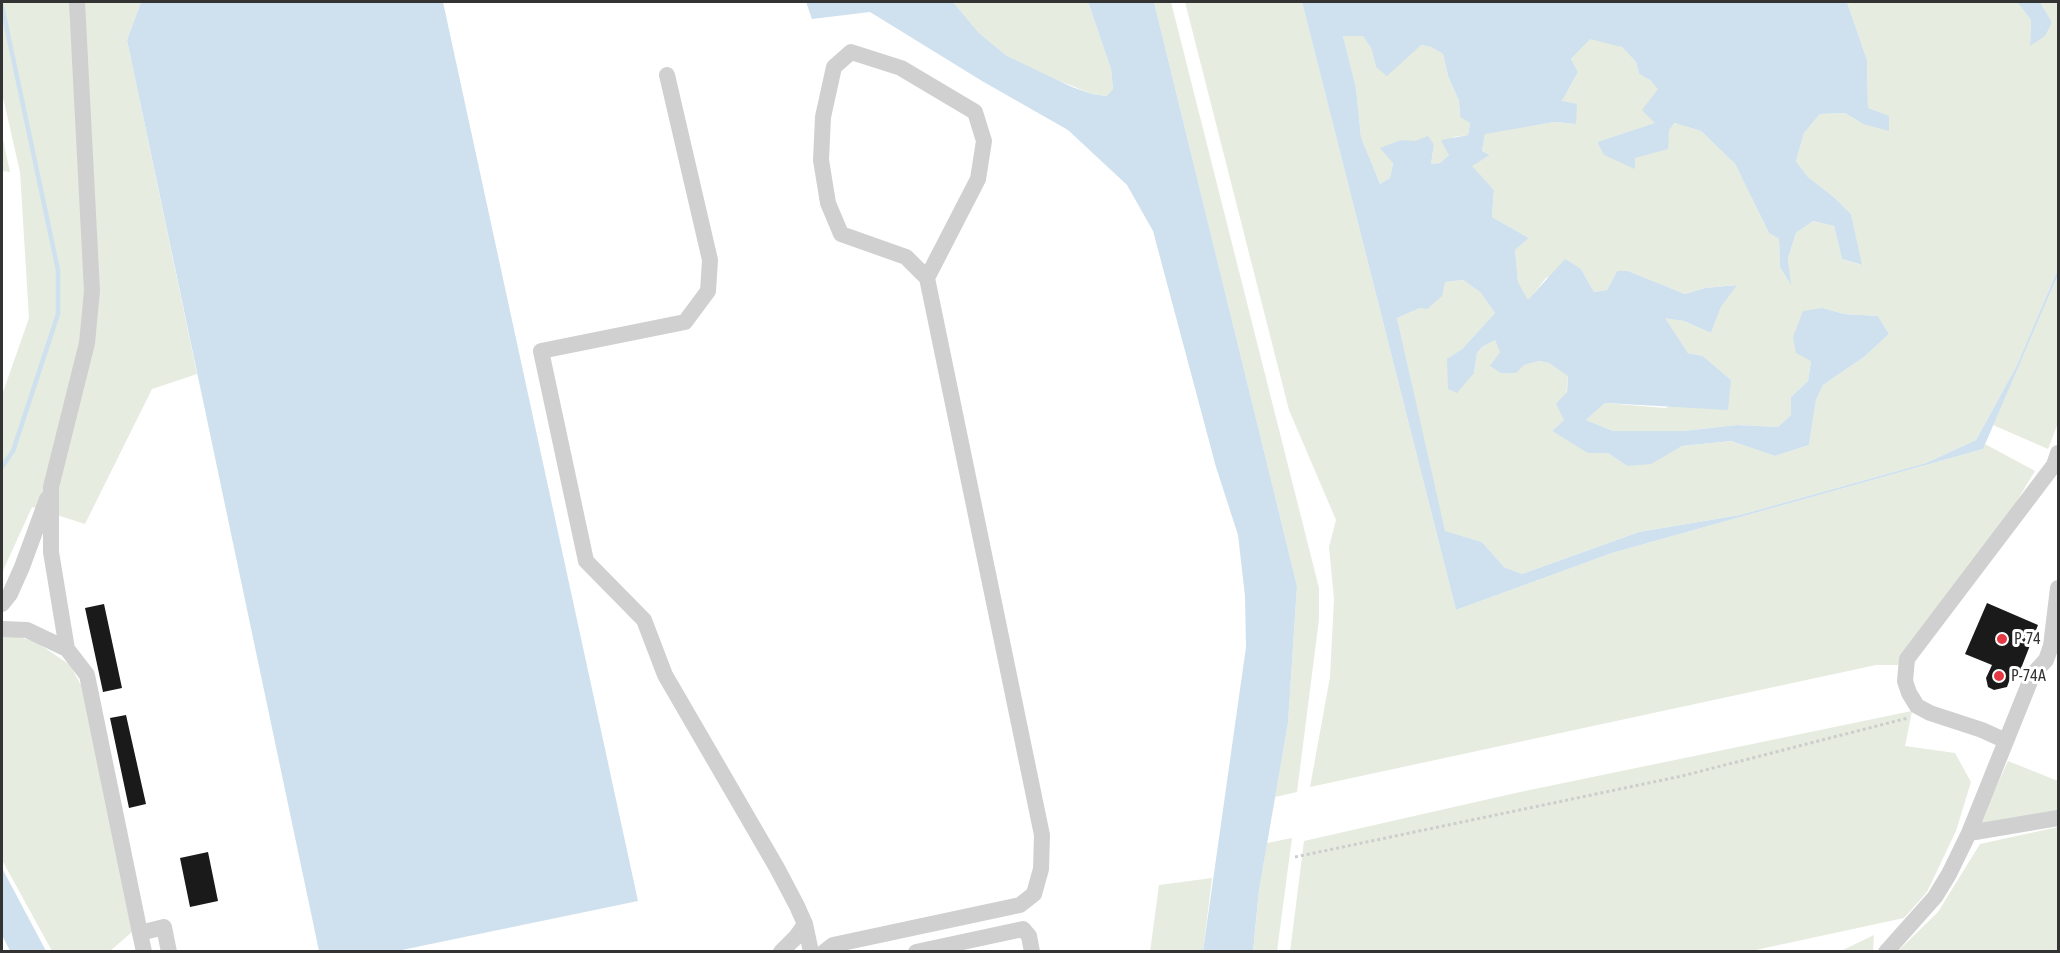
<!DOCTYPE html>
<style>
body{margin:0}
#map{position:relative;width:2060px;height:953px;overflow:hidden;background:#fff;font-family:"Asap Condensed",sans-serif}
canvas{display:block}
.frame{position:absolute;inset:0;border:3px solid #333;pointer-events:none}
</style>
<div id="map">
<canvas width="2060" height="953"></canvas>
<div class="frame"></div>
</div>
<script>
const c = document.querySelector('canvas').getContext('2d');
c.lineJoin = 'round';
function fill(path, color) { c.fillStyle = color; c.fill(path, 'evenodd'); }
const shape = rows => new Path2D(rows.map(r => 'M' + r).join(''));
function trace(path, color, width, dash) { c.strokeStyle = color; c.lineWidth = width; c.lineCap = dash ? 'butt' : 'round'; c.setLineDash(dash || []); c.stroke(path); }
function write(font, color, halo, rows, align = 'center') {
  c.font = font + ' "Asap Condensed",sans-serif'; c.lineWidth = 6; c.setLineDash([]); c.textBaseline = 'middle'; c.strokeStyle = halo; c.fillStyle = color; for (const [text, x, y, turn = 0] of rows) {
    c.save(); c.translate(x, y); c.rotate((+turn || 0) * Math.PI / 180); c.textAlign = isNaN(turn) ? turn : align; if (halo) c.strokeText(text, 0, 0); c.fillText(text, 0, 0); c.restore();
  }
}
fill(shape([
 [2,2,141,2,127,40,197,374,152,389,85,524,32,507,2,573,2,395,29,318,20,172,2,93],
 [953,2,1088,2,1111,69,1113,89,1108,96,1092,94,1040,73,1007,56,979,33],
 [1154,2,1171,2,1319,588,1319,619,1297,792,1275,797,1288,723,1297,586],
 [1185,2,1302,2,1456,610,1612,553,1983,449,1985,444,2035,471,2003,524,1904,654,1898,665,1876,665,1310,787,1330,677,1334,599,1329,547,1336,520,1289,410],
 [1847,2,2017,2,2031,20,2030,45,2052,22,2040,2,2058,2,2058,269,2016,367,1976,440,1926,463,1740,515,1639,532,1522,574,1504,567,1482,542,1444,531,1397,318,1420,308,1444,282,1463,280,1480,292,1495,313,1462,349,1448,359,1474,373,1477,353,1482,347,1495,340,1501,352,1524,365,1539,361,1549,363,1568,375,1564,420,1552,431,1588,452,1608,453,1627,466,1668,453,1682,446,1731,441,1775,456,1809,445,1816,400,1823,385,1864,357,1889,334,1878,316,1844,314,1823,308,1811,360,1808,381,1791,397,1791,415,1778,427,1737,425,1683,431,1613,431,1586,420,1605,403,1665,408,1731,380,1703,356,1688,353,1664,317,1684,321,1711,333,1721,307,1736,285,1705,288,1685,294,1628,271,1617,271,1607,290,1594,292,1581,269,1546,278,1528,301,1518,282,1515,250,1529,238,1492,217,1494,190,1471,166,1490,155,1482,151,1485,133,1554,122,1576,124,1562,101,1578,72,1571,59,1590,38,1612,43,1622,47,1636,62,1639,74,1650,80,1659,89,1656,123,1597,142,1604,154,1635,168,1635,158,1676,123,1701,131,1735,164,1769,233,1779,239,1780,267,1790,283,1788,258,1796,233,1813,221,1834,226,1842,259,1861,265,1851,214,1835,198,1808,177,1796,161,1804,133,1820,114,1845,113,1863,124,1868,108,1867,60],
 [1343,36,1363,36,1371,48,1376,67,1421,45,1431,47,1443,54,1448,76,1459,101,1460,117,1470,122,1468,135,1453,137,1449,155,1440,163,1431,164,1434,145,1401,140,1389,146,1393,163,1390,178,1380,184,1361,137,1356,88],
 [2,135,10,172,2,171],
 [2058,275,2058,423,2048,449,1993,425],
 [2,632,36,642,70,665,83,689,132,932,110,951,52,951,2,860],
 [1912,711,1905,746,1955,753,1971,782,1956,831,1927,892,1904,918,1751,951,1290,952,1304,841,1520,792],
 [2008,761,2058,781,2058,810,1978,826],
 [2058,827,2058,951,1898,951,1938,912,1980,844],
 [1292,838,1277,951,1253,952,1259,890,1267,843],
 [1212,878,1203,951,1150,952,1159,885],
 [1874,935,1873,951,1841,951]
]), '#e6ecdf');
fill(shape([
 [141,2,443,2,638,901,397,951,319,951,127,40],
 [806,2,953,2,979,33,1007,56,1072,87,1092,94,1107,96,1113,89,1111,69,1088,2,1154,2,1297,586,1288,723,1259,890,1253,951,1203,951,1246,647,1245,596,1238,535,1216,467,1153,231,1127,185,1068,130,982,81,870,12,812,19],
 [1302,2,1847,2,1867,60,1868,108,1889,116,1889,131,1863,124,1845,113,1820,114,1804,133,1796,161,1808,177,1835,198,1851,214,1862,265,1842,259,1834,226,1813,221,1796,233,1788,258,1791,285,1780,267,1779,239,1769,233,1735,164,1701,131,1675,123,1669,130,1668,149,1635,158,1635,169,1604,155,1597,142,1655,123,1642,110,1658,89,1650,80,1639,74,1636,62,1622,47,1590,39,1571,59,1578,72,1562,101,1577,104,1576,124,1554,122,1485,134,1482,151,1490,155,1472,166,1494,190,1492,217,1529,238,1515,250,1518,282,1528,300,1565,259,1581,269,1594,292,1607,290,1617,271,1628,271,1685,294,1705,288,1737,285,1721,307,1711,333,1684,321,1665,318,1688,353,1703,356,1731,380,1728,410,1605,403,1586,420,1613,431,1683,431,1737,425,1778,427,1791,415,1791,397,1808,381,1811,361,1796,353,1793,337,1803,311,1823,308,1844,314,1878,316,1889,334,1864,357,1823,385,1816,400,1809,445,1775,456,1731,441,1682,446,1651,464,1627,466,1608,453,1588,453,1552,431,1564,420,1556,404,1567,392,1568,376,1549,363,1539,361,1524,365,1516,373,1501,373,1490,366,1500,352,1495,340,1482,347,1477,353,1474,373,1457,393,1448,389,1447,359,1462,349,1495,313,1480,292,1463,280,1445,282,1442,296,1427,309,1420,308,1397,318,1445,531,1482,542,1504,567,1522,574,1639,532,1740,515,1926,463,1976,440,2016,367,2058,269,2058,275,1983,449,1612,553,1456,610],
 [1343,36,1363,36,1371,48,1376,67,1387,76,1421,45,1431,47,1443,54,1448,76,1459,101,1460,117,1470,123,1468,135,1441,140,1449,155,1440,163,1431,164,1434,145,1428,136,1415,141,1401,140,1380,148,1393,163,1390,178,1380,184,1361,137,1356,88],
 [2017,2,2040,2,2052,22,2045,36,2030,46,2031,20],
 [2,868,46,951,10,951,2,935]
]), '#cfe1ee');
trace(shape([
 [2,6,58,270,58,314,13,451,2,467]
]), '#cfe1ee', 4.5);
fill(shape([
 [1987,603,2038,625,2018,676,2012,673,2007,687,1994,690,1988,687,1986,678,1992,665,1965,654],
 [104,604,122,688,103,692,85,608],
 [126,715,146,804,129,808,110,718],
 [208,852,218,901,190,907,180,858]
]), '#1a1a1a');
trace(shape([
 [1295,857,1682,776,1908,718]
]), '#cdcdcd', 3, [3, 3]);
trace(shape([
 [667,75,710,260,708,291,685,322,541,351,586,561,644,620,665,675,777,868,797,906,805,924,811,952],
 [2,604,10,594,22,567,47,499],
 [2,629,27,630,67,649,87,675,140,933],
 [67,649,51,552,51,487,87,343,92,291,77,2],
 [2006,741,1982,730,1930,713,1917,706,1909,693,1905,681,1907,659,2054,465,2058,453],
 [1969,833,2058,818],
 [144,952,140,933,164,927,169,952],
 [781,952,796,937,805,924],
 [824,952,833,945,1020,905,1034,894,1041,869,1042,835,927,278,906,257,841,234,828,203,821,160,823,117,834,67,851,52,901,68,975,112,984,141,978,179,927,278],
 [916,952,1023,929,1029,936,1032,952],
 [1886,952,1935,897,1949,874,1969,833,2033,674,2046,660,2051,646,2058,588]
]), '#d0d0d0', 16);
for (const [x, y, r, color] of [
 [2002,639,6,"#e53a44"],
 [1999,676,6,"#e53a44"]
]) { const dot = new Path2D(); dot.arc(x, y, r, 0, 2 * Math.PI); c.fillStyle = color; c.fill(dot); trace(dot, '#fff', 2); }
write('16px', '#333', '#fff', [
 ["P-74",2014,639],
 ["P-74A",2011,676]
], 'left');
</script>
